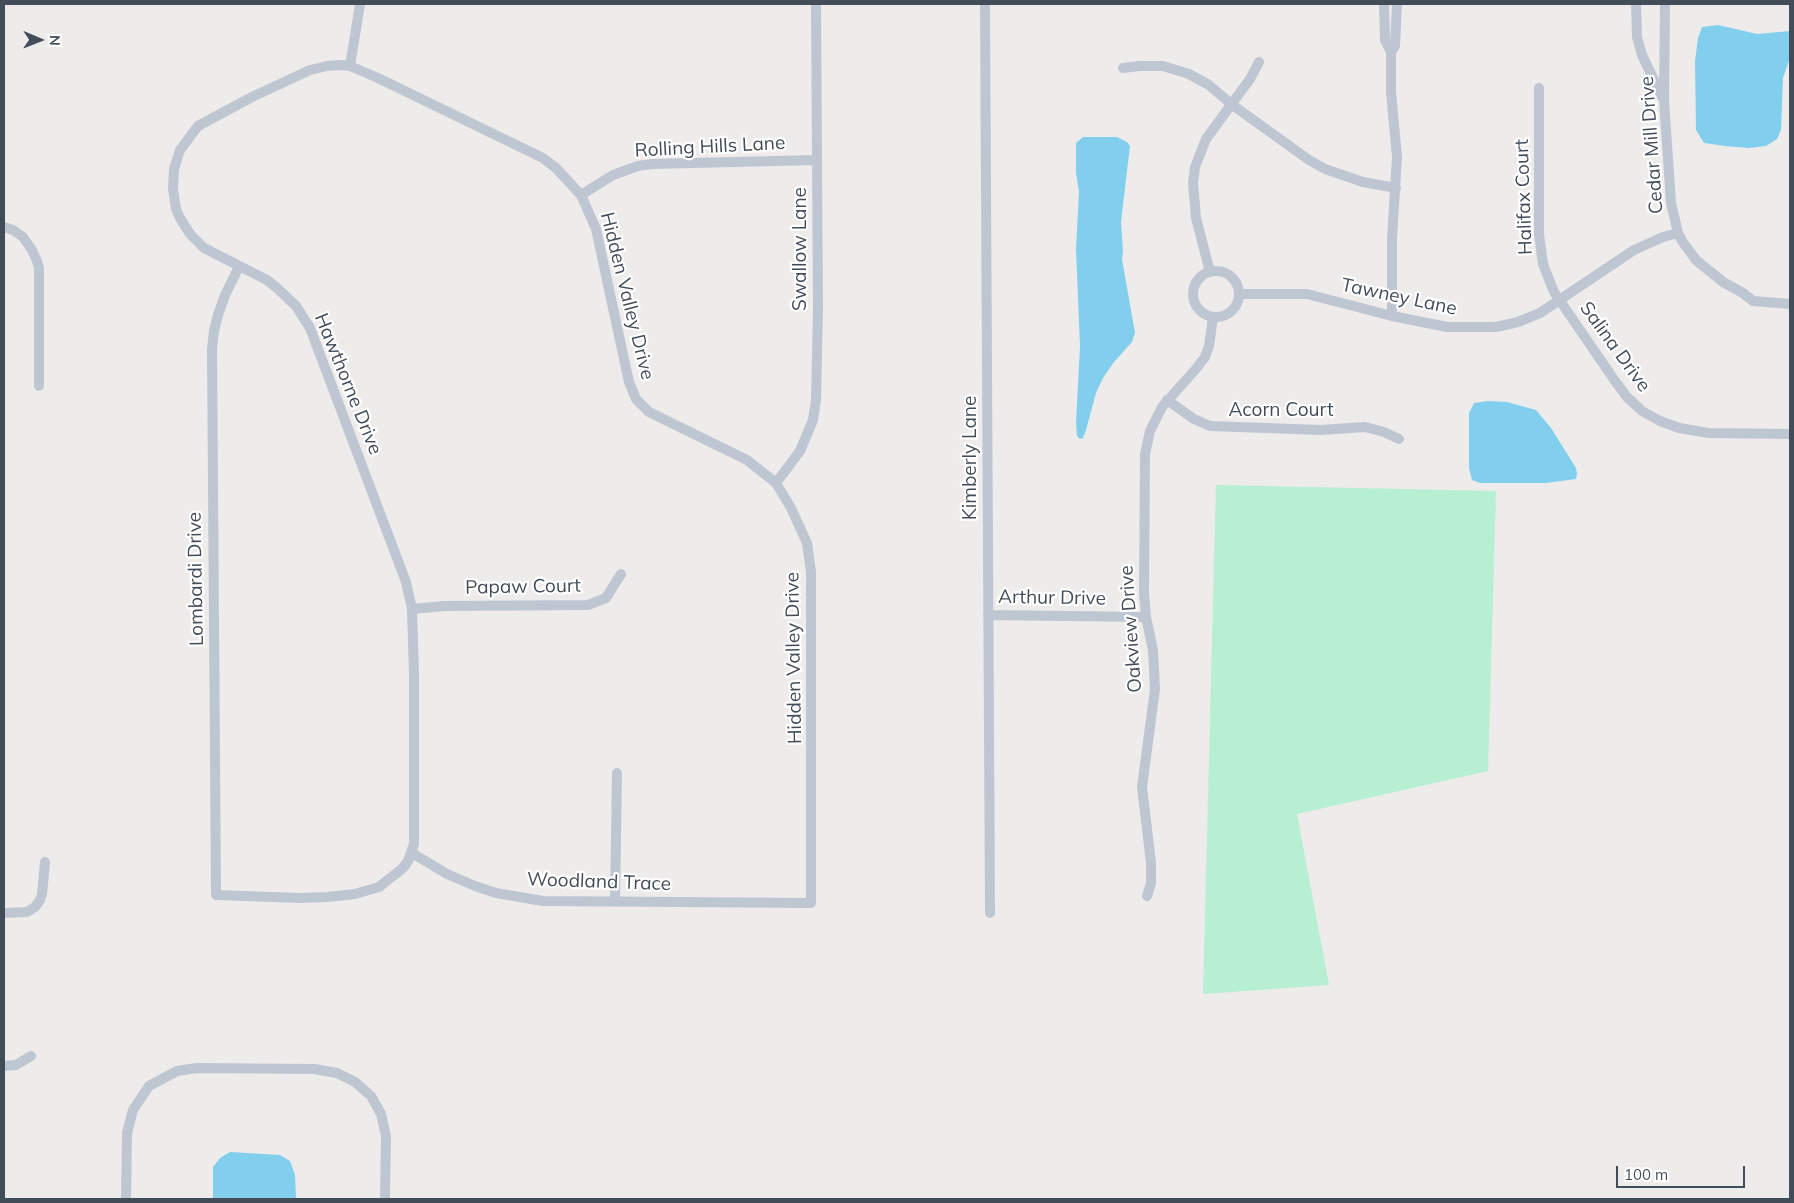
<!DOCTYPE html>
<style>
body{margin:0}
#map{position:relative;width:1794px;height:1203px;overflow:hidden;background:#eeebeb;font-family:Mulish,sans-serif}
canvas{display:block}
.frame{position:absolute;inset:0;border:5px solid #434d59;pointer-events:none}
.north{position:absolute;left:15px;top:15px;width:50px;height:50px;-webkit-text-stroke:4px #fff;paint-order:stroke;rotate:91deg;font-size:14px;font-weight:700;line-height:20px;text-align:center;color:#434d59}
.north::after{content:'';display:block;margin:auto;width:18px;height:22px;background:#434d59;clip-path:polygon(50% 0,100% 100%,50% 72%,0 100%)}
.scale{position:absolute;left:1616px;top:1166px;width:129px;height:22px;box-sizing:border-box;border:2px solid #434d59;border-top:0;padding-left:6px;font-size:15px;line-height:18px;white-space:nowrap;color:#434d59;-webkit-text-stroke:4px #fff;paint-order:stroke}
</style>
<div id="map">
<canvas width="1794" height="1203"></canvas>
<div class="frame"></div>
<div class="north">N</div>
<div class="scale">100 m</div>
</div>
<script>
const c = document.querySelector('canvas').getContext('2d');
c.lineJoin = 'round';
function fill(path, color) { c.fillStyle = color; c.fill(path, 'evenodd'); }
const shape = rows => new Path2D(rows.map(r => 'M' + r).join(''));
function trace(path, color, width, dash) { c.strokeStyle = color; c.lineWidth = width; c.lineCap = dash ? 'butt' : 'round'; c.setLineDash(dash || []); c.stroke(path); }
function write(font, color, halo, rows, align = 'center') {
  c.font = font + ' Mulish,sans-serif'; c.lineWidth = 4.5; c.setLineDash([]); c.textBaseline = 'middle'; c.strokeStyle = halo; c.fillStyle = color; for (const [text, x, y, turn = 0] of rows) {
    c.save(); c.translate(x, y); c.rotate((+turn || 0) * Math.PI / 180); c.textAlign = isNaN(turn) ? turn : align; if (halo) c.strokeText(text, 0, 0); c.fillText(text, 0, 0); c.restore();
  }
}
fill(shape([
 [1216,485,1496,491,1488,771,1297,814,1329,985,1203,994]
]), '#b6efd1');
fill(shape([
 [1718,25,1757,34,1790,31,1790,58,1783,78,1781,130,1777,139,1766,146,1749,148,1725,146,1704,143,1696,130,1695,61,1698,38,1702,27],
 [1083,137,1117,137,1127,142,1130,146,1121,222,1123,252,1122,259,1135,333,1132,342,1114,362,1103,378,1096,393,1086,430,1083,438,1080,439,1077,436,1076,423,1080,346,1076,249,1079,192,1076,173,1076,143],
 [1488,401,1507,402,1536,410,1551,428,1576,468,1577,474,1576,479,1546,483,1480,483,1472,480,1469,468,1469,413,1474,403],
 [230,1152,280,1155,290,1161,295,1175,296,1199,213,1199,213,1167,220,1158]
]), '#82cfed');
trace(shape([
 [985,4,990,913],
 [1384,4,1385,40,1391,52,1391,92,1397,157,1392,239,1392,316],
 [1636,4,1637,37,1642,55,1662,97],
 [1665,4,1664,100,1671,203,1678,233,1682,241,1696,260,1723,282,1743,293,1753,301,1790,304],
 [1391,52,1395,46,1397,4],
 [350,66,360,4],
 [1123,68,1139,66,1163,66,1189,74,1209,85,1231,104,1309,160,1325,169,1363,182,1396,188],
 [1539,88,1539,234,1543,264,1554,292,1615,381,1627,397,1642,411,1660,421,1679,428,1709,433,1790,434],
 [581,195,613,175,638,166,652,164,817,160],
 [4,227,13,230,23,237,32,250,37,261,39,268,39,386],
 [239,267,225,295,218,315,214,331,212,349,216,895,300,898,328,897,355,894,379,887,403,868,408,861,414,844,414,674,412,609,406,582,310,328,296,306,277,288,267,280,204,248,190,234,180,218,176,209,173,189,174,169,180,150,198,126,252,97,310,70,327,66,341,65,350,66,378,78,543,158,556,168,581,195,596,229,629,382,636,399,649,412,747,460,776,483,791,508,807,543,811,572,811,903,543,901,496,893,475,886,447,874,412,853],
 '1193 294a23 23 0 1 1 46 0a23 23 0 1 1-46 0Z',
 [1210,272,1196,218,1193,183,1195,167,1206,139,1250,79,1259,62],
 [1239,294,1307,294,1392,316,1447,327,1496,327,1518,322,1540,313,1634,250,1663,237,1678,233],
 [1167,400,1194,419,1210,426,1321,430,1365,427,1384,432,1399,439],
 [776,483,800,451,813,420,816,400,818,310,816,4],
 [412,609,444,606,588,605,606,598,621,574],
 [988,615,1146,617],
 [1147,896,1151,883,1151,863,1142,787,1155,689,1153,650,1146,617,1144,593,1145,454,1150,431,1162,407,1195,370,1205,357,1209,346,1213,317],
 [615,902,617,773],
 [4,913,27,912,35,907,40,900,42,894,45,862],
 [4,1066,16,1065,31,1056],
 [126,1199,127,1133,133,1110,149,1086,177,1071,197,1068,314,1069,337,1073,355,1082,371,1096,381,1114,386,1136,385,1199]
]), '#bec6d2', 10);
write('19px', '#434d59', '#fff', [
 ["Cedar Mill Drive",1652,145,-94],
 ["Rolling Hills Lane",710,147,-3],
 ["Halifax Court",1524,197,-92],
 ["Swallow Lane",800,249,-90],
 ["Hidden Valley Drive",627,296,76],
 ["Tawney Lane",1399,297,12],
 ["Salina Drive",1615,347,54],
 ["Hawthorne Drive",348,384,68],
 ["Acorn Court",1281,410],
 ["Kimberly Lane",970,458,-90],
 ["Lombardi Drive",196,579,-91],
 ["Papaw Court",523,587,-1],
 ["Arthur Drive",1052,598,1],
 ["Oakview Drive",1131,629,-94],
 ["Hidden Valley Drive",794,658,-91],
 ["Woodland Trace",599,882,2]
]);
</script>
